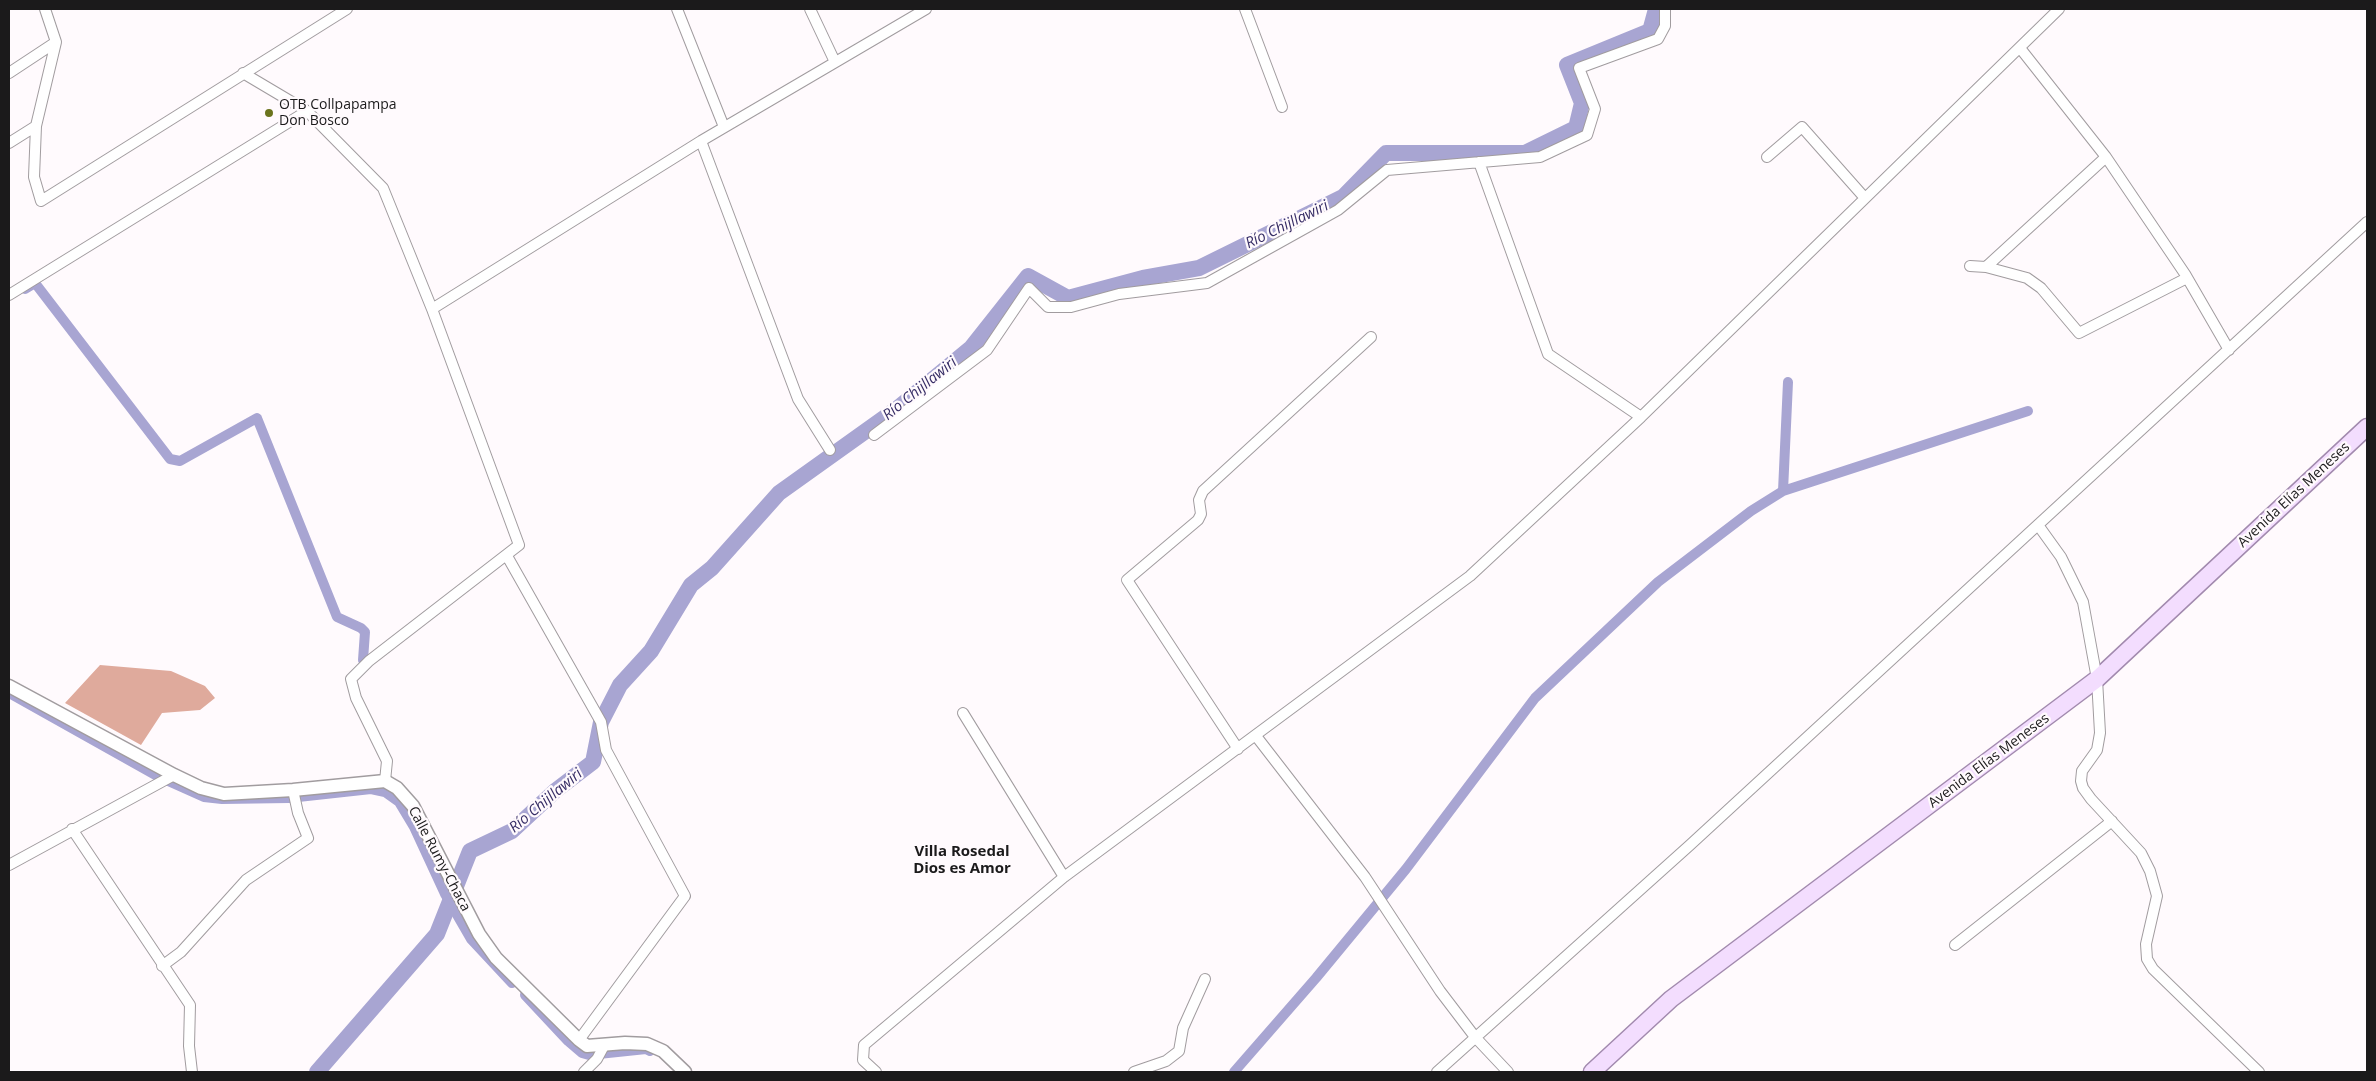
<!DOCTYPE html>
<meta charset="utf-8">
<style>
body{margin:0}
#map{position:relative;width:2376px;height:1081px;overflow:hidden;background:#fffafd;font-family:"Open Sans",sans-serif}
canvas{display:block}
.frame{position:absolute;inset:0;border:10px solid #1b1a1b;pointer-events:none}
</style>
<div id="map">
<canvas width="2376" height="1081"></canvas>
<div class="frame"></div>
</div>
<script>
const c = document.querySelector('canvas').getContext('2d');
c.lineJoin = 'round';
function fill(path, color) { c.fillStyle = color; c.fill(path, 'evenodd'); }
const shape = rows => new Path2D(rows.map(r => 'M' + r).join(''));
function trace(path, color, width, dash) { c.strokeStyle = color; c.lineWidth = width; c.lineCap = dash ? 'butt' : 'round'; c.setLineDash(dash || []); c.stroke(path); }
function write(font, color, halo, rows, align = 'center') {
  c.font = font + ' "Open Sans",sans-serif'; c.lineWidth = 4.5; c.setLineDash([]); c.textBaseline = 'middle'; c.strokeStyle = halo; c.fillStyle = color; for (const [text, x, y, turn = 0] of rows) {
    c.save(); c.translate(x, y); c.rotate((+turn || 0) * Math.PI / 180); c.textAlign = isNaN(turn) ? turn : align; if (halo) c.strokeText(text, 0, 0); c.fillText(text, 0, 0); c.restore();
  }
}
fill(shape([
 [100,665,171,671,205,686,215,698,200,710,162,713,141,745,65,703]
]), '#dfaa9c');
trace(shape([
 [25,289,35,283,170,459,180,461,257,418,337,617,361,628,365,632,363,660],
 [1783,491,1788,382],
 [9,693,157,776,204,797,222,799,289,798,371,789,385,792,399,802,414,827,445,894,471,939,512,983],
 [525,995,568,1041,582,1053,589,1055,646,1049,650,1051],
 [1234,1072,1316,978,1406,869,1535,698,1658,582,1751,511,1783,491,2028,411]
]), '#a8a5d2', 10);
trace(shape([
 [317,1072,437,934,470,851,512,831,555,791,593,762,601,722,620,685,651,651,691,585,712,568,779,493,898,408,971,348,1028,276,1068,298,1143,278,1199,268,1343,197,1386,153,1525,153,1576,128,1582,103,1567,65,1650,31,1656,9]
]), '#a8a5d2', 16);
const minor = shape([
 [45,9,56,42,36,126,34,177,41,201,347,9],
 [677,9,724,127],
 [810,9,835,62],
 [1245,9,1282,107],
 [2020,48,2106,157,2185,274,2229,350],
 [9,73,56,42],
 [243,73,307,111,383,188,432,309,519,545,369,661,351,679,356,698,387,761,385,781],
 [701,141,798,399,830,450],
 [9,143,36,126],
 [1767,157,1802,127,1864,197],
 [1479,162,1548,354,1641,417],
 [1970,266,1986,267,2027,278,2041,288,2079,333,2187,278],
 [1986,267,2106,157],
 [9,295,307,111],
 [432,309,701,141,926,9],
 [874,435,987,350,1029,288,1048,307,1071,307,1119,294,1207,283,1338,210,1387,170,1540,157,1587,135,1595,109,1579,68,1658,39,1665,26,1665,9],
 [2038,525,2061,557,2083,602,2097,679,2100,733,2097,750,2082,771,2081,781,2083,788,2091,799,2141,853,2150,871,2157,896,2146,944,2147,959,2153,969,2259,1072],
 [507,556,601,722,606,750,685,896,579,1040],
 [963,713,1064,877],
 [1256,736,1365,877,1440,991,1475,1037,1508,1072],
 [1238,749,1127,580,1198,520,1201,514,1199,500,1203,491,1371,337],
 [72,829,190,1005,189,1046,192,1072],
 [9,865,174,775],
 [1955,945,2112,821],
 [162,966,181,952,246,880,308,838,298,813,293,790],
 [584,1072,597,1059,604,1046],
 [876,1072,863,1060,864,1045,1064,877,1470,576,1641,417,2059,9],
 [1134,1072,1166,1061,1179,1051,1183,1028,1205,979],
 [1437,1072,1690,845,2367,222]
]);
const tertiary = shape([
 [9,686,174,775,201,788,224,794,293,790,385,781,397,788,413,806,479,934,496,958,579,1040,587,1046,625,1043,647,1044,663,1051,685,1072]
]);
const primary = shape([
 [1592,1072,1671,999,2097,679,2367,427]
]);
trace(minor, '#a19c9f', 12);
trace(tertiary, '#a19c9f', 15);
trace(primary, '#a28aae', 19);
trace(minor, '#fff', 10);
trace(tertiary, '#fff', 12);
trace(primary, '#f3ddfe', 16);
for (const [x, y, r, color] of [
 [269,113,5,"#6b741d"]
]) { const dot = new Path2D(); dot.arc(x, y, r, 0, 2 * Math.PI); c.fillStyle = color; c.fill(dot); trace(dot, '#fffafd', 2); }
write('14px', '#1b1a1b', '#fffafd', [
 ["OTB Collpapampa",279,105],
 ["Don Bosco",279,121]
], 'left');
write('14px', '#1b1a1b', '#fffafd', [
 ["Avenida Elías Meneses",2294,495,-43],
 ["Avenida Elías Meneses",1989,761,-37],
 ["Calle Rumy-Chaca",439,859,62]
]);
write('italic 15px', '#362d65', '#fffafd', [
 ["Río Chijllawiri",1287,225,-26],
 ["Río Chijllawiri",920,389,-39],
 ["Río Chijllawiri",546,801,-40]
]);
write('bold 15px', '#1b1a1b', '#fffafd', [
 ["Villa Rosedal",962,852],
 ["Dios es Amor",962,869]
]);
</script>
